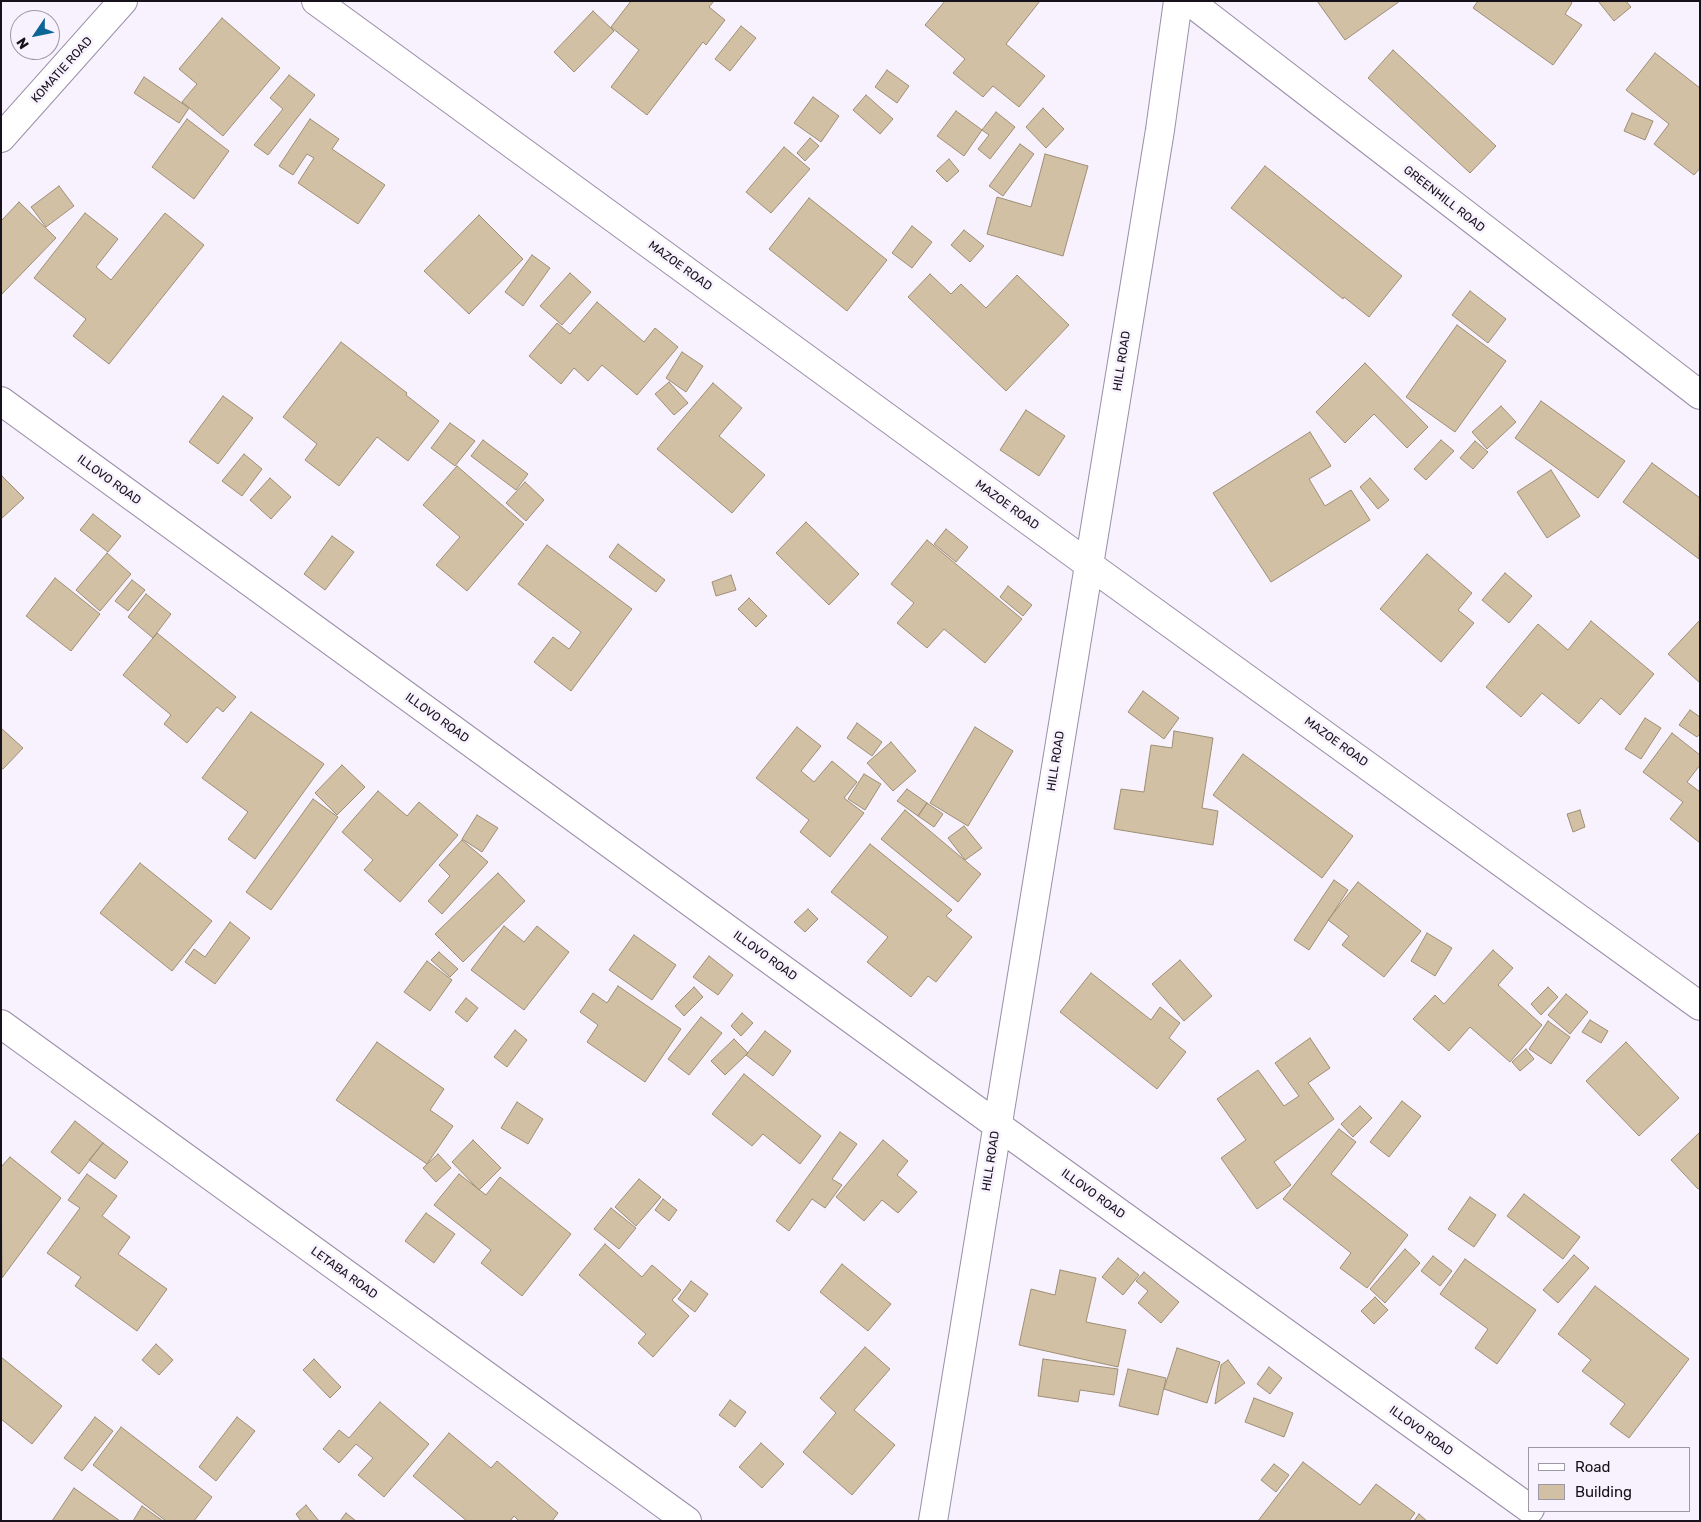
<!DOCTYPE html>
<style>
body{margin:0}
#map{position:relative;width:1701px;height:1522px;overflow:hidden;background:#f7f2fd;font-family:Rubik,sans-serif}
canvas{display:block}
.frame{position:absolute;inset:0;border:2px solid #16111b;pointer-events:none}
.legend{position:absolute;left:1528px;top:1447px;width:162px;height:65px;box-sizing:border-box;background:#f7f2fd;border:1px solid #9d98a3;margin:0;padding:6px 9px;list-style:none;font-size:15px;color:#16111b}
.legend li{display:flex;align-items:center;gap:10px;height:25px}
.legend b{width:25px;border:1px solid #9d98a3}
.north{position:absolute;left:10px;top:10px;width:50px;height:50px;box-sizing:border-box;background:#f7f2fd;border:1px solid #9d98a3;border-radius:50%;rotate:236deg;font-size:14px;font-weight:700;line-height:20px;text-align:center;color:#16111b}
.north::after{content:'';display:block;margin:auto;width:18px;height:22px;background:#0d6596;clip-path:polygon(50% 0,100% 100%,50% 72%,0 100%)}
</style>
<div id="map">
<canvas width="1701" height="1522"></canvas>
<div class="frame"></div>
<ul class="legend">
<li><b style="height:6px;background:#fff"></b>Road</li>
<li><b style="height:14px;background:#d2c0a5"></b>Building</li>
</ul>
<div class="north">N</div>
</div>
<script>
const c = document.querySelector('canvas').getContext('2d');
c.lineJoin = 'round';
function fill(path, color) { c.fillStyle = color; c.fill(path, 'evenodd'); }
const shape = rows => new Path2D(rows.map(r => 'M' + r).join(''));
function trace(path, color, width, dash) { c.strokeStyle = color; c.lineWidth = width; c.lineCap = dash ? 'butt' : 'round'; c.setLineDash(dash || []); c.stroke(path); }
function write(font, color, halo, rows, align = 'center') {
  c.font = font + ' Rubik,sans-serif'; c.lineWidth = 5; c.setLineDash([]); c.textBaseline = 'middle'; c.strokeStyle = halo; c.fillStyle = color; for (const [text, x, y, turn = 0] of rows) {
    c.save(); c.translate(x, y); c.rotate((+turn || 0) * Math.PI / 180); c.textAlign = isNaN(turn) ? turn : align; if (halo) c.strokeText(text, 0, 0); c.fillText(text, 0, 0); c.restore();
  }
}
const building = shape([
 [631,1,714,1,709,7,725,20,706,45,703,42,647,115,611,87,639,50,611,27,631,1],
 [945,1,1040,1,1006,44,1045,76,1019,107,993,86,983,97,953,73,965,59,925,25,945,1],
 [1317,1,1400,1,1345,40,1317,1],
 [1478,1,1570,1,1572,3,1565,14,1582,25,1553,65,1473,8,1478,1],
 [1598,1,1626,1,1631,7,1614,21,1598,1],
 [593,11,614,31,574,72,554,52,593,11],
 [222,18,280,68,223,136,182,102,197,84,179,69,222,18],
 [741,26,756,38,730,71,715,59,741,26],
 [1393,50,1496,146,1470,173,1368,78,1393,50],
 [1655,53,1700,88,1700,168,1694,175,1654,144,1669,124,1626,90,1655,53],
 [887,70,909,86,897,103,875,87,887,70],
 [289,75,315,95,268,155,254,145,283,109,270,98,289,75],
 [144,77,189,108,179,123,134,93,144,77],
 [866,95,893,119,880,134,853,110,866,95],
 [813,97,839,116,821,142,794,123,813,97],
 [1043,108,1064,129,1046,148,1026,127,1043,108],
 [956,111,982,130,964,156,937,136,956,111],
 [996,112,1015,127,990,159,978,149,989,135,982,130,996,112],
 [1632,113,1653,121,1645,140,1624,131,1632,113],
 [187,119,229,151,194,199,152,167,187,119],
 [310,119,339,139,332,149,385,185,358,224,298,183,314,158,307,154,293,175,279,166,310,119],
 [810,138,819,146,805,161,797,153,810,138],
 [1020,144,1034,154,1003,196,989,186,1020,144],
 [784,147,810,169,771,213,746,192,784,147],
 [1045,154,1088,166,1063,256,987,234,997,197,1031,207,1045,154],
 [949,159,959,171,947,182,936,171,949,159],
 [1265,166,1402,276,1369,317,1344,297,1343,299,1231,208,1265,166],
 [59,186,74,206,46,227,31,207,59,186],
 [809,198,887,260,847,311,769,249,809,198],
 [19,202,56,238,1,295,1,221,19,202],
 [85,213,118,239,96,267,111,280,165,213,204,245,109,364,73,336,86,319,34,278,85,213],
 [479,215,523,259,469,314,424,271,479,215],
 [912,226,932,242,912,268,892,253,912,226],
 [964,230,984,246,970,262,951,245,964,230],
 [532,255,550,268,523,306,505,292,532,255],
 [570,273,591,292,562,325,540,306,570,273],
 [930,274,951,294,961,284,986,308,1017,275,1069,325,1006,391,908,297,930,274],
 [1470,291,1506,319,1488,343,1452,315,1470,291],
 [597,302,644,342,655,328,678,347,637,395,602,365,588,381,574,368,561,384,529,356,557,323,570,334,597,302],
 [1457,325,1506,361,1455,432,1406,397,1457,325],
 [341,342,407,393,406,395,439,421,408,461,377,437,339,486,305,460,317,444,283,417,341,342],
 [682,352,703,366,686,392,666,378,682,352],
 [1365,363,1428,427,1407,448,1374,414,1345,443,1316,412,1365,363],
 [669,382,688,403,674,415,655,394,669,382],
 [713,383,742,408,719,436,765,475,732,513,657,449,713,383],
 [223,396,253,418,218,464,189,442,223,396],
 [1541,401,1625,461,1598,498,1515,438,1541,401],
 [1501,406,1516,422,1487,449,1472,432,1501,406],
 [1026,410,1065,436,1039,476,1000,450,1026,410],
 [450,423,475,441,455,466,431,448,450,423],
 [1310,432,1331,466,1309,479,1325,506,1351,490,1370,520,1271,582,1213,493,1310,432],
 [483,440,528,474,516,490,471,456,483,440],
 [1441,440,1454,451,1426,480,1414,469,1441,440],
 [1475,441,1488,452,1473,469,1460,458,1475,441],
 [244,454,262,469,242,496,222,481,244,454],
 [1652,463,1700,498,1699,559,1623,502,1652,463],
 [457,466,524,524,467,591,436,565,460,537,423,505,457,466],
 [1551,470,1580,516,1547,538,1517,492,1551,470],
 [2,476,24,498,1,519,1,477,2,476],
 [270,478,291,497,271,519,250,500,270,478],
 [1370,478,1389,500,1378,509,1360,487,1370,478],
 [525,482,544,500,526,521,506,503,525,482],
 [93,514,121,536,108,552,80,530,93,514],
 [806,522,859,574,829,605,776,553,806,522],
 [946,529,968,547,956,562,934,544,946,529],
 [332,536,354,552,325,590,304,574,332,536],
 [927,540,1022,619,985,663,944,629,927,648,897,623,914,603,891,584,927,540],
 [618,544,665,580,656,592,609,557,618,544],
 [547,545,632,609,571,691,534,662,553,637,569,649,581,632,518,584,547,545],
 [107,553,131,574,100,611,76,590,107,553],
 [1427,554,1472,593,1458,610,1474,623,1441,662,1380,609,1427,554],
 [1505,573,1532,596,1509,623,1482,600,1505,573],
 [731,575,736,590,716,596,712,582,731,575],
 [55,578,100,614,71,651,26,616,55,578],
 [132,580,145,590,128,611,115,601,132,580],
 [1008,586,1032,605,1023,616,1000,597,1008,586],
 [146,594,171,614,153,638,128,617,146,594],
 [749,598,767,616,756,627,738,609,749,598],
 [1700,620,1700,683,1668,654,1700,620],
 [1591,621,1654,674,1620,715,1601,698,1579,724,1542,693,1521,717,1486,687,1538,624,1568,650,1591,621],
 [157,633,236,697,223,712,217,707,187,743,164,724,171,715,123,675,157,633],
 [1143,691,1179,718,1164,739,1128,712,1143,691],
 [1690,710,1700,717,1700,734,1697,737,1679,725,1690,710],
 [251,712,324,764,255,859,228,839,248,812,202,778,251,712],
 [1645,718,1661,728,1641,759,1625,749,1645,718],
 [857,723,882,742,872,756,847,738,857,723],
 [797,727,821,746,801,771,814,782,832,761,857,782,844,798,864,813,830,857,800,832,809,820,756,778,797,727],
 [975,727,1013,751,968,826,930,803,975,727],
 [1,728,23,748,3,769,1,768,1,728],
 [1174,731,1213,738,1202,808,1218,811,1213,845,1114,829,1121,789,1144,792,1151,745,1172,748,1174,731],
 [1672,733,1700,755,1700,765,1687,782,1700,792,1700,843,1670,819,1683,802,1643,772,1672,733],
 [891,742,916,771,893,791,867,763,891,742],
 [1243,754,1353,836,1322,878,1213,795,1243,754],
 [342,765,365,787,337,815,315,793,342,765],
 [864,774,881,784,865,810,848,799,864,774],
 [907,789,927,803,918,816,897,801,907,789],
 [378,791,407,816,419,802,458,835,400,902,364,870,373,860,342,832,378,791],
 [313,799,338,817,271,910,246,892,313,799],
 [927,803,943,814,934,827,918,816,927,803],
 [905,810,981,874,958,902,881,839,905,810],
 [1580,810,1585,827,1573,832,1567,814,1580,810],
 [477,815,498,828,482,852,462,839,477,815],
 [964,826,982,848,965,860,948,838,964,826],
 [462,840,488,862,442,914,428,901,450,876,439,865,462,840],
 [870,844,952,910,946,916,972,937,936,982,928,976,911,997,867,962,888,937,831,892,870,844],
 [140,863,212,921,172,971,100,913,140,863],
 [498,873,525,901,463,962,435,934,498,873],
 [1334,880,1348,890,1309,950,1294,940,1334,880],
 [1358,882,1421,931,1384,977,1342,945,1349,936,1328,920,1358,882],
 [808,909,818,919,805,932,794,922,808,909],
 [230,922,250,938,215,984,185,962,194,949,205,957,230,922],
 [504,926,524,942,537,926,569,952,524,1010,471,970,504,926],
 [1427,933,1452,948,1435,976,1411,961,1427,933],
 [634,935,676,965,652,1000,609,970,634,935],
 [1493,950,1513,968,1498,985,1542,1025,1510,1062,1470,1027,1449,1051,1413,1019,1435,995,1444,1004,1493,950],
 [439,952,458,969,450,977,431,960,439,952],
 [709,956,733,975,718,995,693,977,709,956],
 [1180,960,1212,996,1184,1021,1152,984,1180,960],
 [427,961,452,980,430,1011,404,992,427,961],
 [1091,973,1151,1020,1160,1007,1180,1023,1169,1038,1186,1052,1157,1089,1060,1012,1091,973],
 [618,986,681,1029,645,1082,587,1042,598,1025,580,1012,593,993,607,1003,618,986],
 [694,987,703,997,684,1016,675,1006,694,987],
 [1548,987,1558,997,1541,1015,1531,1004,1548,987],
 [1566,994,1588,1012,1570,1034,1548,1015,1566,994],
 [466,998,478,1008,467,1022,455,1012,466,998],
 [742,1013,753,1023,741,1036,731,1026,742,1013],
 [701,1017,722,1033,689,1075,668,1059,701,1017],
 [1590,1020,1608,1031,1601,1043,1582,1032,1590,1020],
 [1548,1021,1570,1037,1551,1064,1529,1049,1548,1021],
 [515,1030,527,1040,507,1067,494,1057,515,1030],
 [765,1031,791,1051,773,1076,746,1055,765,1031],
 [1310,1038,1330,1068,1308,1083,1334,1119,1274,1162,1291,1185,1257,1209,1221,1158,1246,1140,1217,1099,1258,1070,1284,1106,1299,1096,1275,1063,1310,1038],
 [734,1039,748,1053,725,1075,711,1061,734,1039],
 [377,1042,444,1089,430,1110,453,1126,427,1164,336,1100,377,1042],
 [1626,1042,1679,1098,1639,1136,1586,1081,1626,1042],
 [1526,1049,1534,1059,1520,1071,1512,1062,1526,1049],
 [744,1074,821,1136,800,1164,763,1134,752,1146,712,1114,744,1074],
 [1402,1101,1421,1116,1389,1157,1370,1142,1402,1101],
 [517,1102,543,1119,528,1144,501,1128,517,1102],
 [1360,1106,1372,1118,1353,1137,1341,1124,1360,1106],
 [75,1121,103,1143,79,1174,51,1152,75,1121],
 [1339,1129,1356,1142,1331,1174,1408,1235,1367,1288,1340,1268,1351,1253,1283,1199,1339,1129],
 [840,1132,857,1144,832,1179,842,1185,825,1208,812,1199,789,1231,776,1221,840,1132],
 [1700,1132,1700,1188,1698,1189,1671,1160,1700,1132],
 [473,1140,501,1168,479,1190,452,1162,473,1140],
 [883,1140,908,1161,897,1175,917,1192,898,1213,882,1200,864,1221,836,1197,883,1140],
 [103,1143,128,1162,115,1179,89,1160,103,1143],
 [438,1154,451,1168,436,1182,423,1168,438,1154],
 [10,1157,61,1198,2,1278,1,1167,10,1157],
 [87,1174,117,1196,102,1216,130,1237,118,1254,167,1289,137,1331,75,1286,81,1277,47,1253,80,1208,68,1200,87,1174],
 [459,1174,486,1195,500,1177,571,1234,522,1296,481,1263,491,1250,434,1205,459,1174],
 [639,1179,661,1197,636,1226,615,1207,639,1179],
 [1524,1194,1580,1237,1563,1259,1507,1216,1524,1194],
 [1470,1197,1496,1215,1474,1247,1448,1229,1470,1197],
 [663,1199,677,1210,669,1221,655,1210,663,1199],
 [611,1208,636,1228,619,1249,594,1229,611,1208],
 [426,1213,455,1234,434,1263,405,1241,426,1213],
 [605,1244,642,1277,652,1265,681,1290,672,1300,689,1316,653,1357,638,1343,646,1334,579,1275,605,1244],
 [1405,1249,1420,1263,1385,1303,1370,1289,1405,1249],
 [1574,1255,1589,1268,1558,1303,1543,1290,1574,1255],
 [1433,1256,1452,1271,1440,1286,1421,1271,1433,1256],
 [1118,1258,1139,1275,1123,1295,1102,1277,1118,1258],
 [1465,1259,1536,1310,1497,1364,1475,1348,1488,1329,1440,1294,1465,1259],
 [842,1264,891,1304,868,1331,820,1292,842,1264],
 [1060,1270,1096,1278,1086,1322,1126,1330,1118,1367,1019,1345,1031,1289,1055,1295,1060,1270],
 [1144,1272,1179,1302,1161,1323,1138,1303,1148,1291,1136,1281,1144,1272],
 [691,1281,708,1294,695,1312,678,1299,691,1281],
 [1595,1286,1689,1359,1629,1438,1610,1424,1625,1404,1582,1371,1591,1360,1558,1334,1595,1286],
 [1375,1297,1388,1310,1374,1324,1361,1311,1375,1297],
 [156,1344,173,1360,159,1375,142,1360,156,1344],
 [865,1347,890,1369,854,1410,895,1445,852,1495,803,1452,836,1413,820,1398,865,1347],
 [1177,1348,1220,1362,1207,1403,1164,1389,1177,1348],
 [1,1357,62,1406,32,1444,1,1419,1,1357],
 [314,1359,341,1387,330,1398,303,1370,314,1359],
 [1043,1359,1118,1369,1114,1395,1080,1390,1078,1402,1038,1396,1043,1359],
 [1228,1360,1245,1383,1215,1404,1221,1365,1228,1360],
 [1269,1367,1282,1378,1270,1394,1257,1384,1269,1367],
 [1128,1369,1166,1378,1158,1415,1119,1406,1128,1369],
 [1254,1398,1293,1413,1284,1437,1245,1422,1254,1398],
 [730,1400,746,1412,735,1427,719,1415,730,1400],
 [380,1402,429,1444,384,1497,358,1475,373,1458,356,1444,339,1463,323,1449,339,1430,349,1438,380,1402],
 [95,1417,113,1431,82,1471,64,1458,95,1417],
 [237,1417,255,1431,216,1481,199,1467,237,1417],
 [121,1427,212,1497,194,1521,166,1521,93,1465,121,1427],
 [449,1433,491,1468,497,1461,558,1513,552,1521,519,1521,514,1516,510,1521,467,1521,413,1476,449,1433],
 [761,1443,784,1464,762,1488,739,1467,761,1443],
 [1303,1462,1360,1505,1376,1484,1415,1513,1409,1521,1258,1521,1303,1462],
 [1274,1464,1289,1475,1276,1492,1261,1480,1274,1464],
 [74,1488,120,1521,52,1521,74,1488],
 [306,1505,319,1521,301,1521,296,1514,306,1505],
 [142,1506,163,1521,133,1521,142,1506],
 [346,1513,356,1521,340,1521,346,1513],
 [1419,1514,1427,1521,1414,1521,1419,1514]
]);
fill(building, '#d2c0a5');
trace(building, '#9e8e74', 1);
const street = shape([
 [316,1,1088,564,1700,1006],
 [1189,1,1700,395],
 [1,138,123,1],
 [1,401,997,1125,1530,1509],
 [1,1024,687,1521],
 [933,1521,1160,130,1178,1]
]);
trace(street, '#9b8ea9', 30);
trace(street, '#fff', 28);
write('12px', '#16111b', '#f7f2fd', [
 ["KOMATIE ROAD",62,70,-48],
 ["GREENHILL ROAD",1444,199,38],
 ["MAZOE ROAD",680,266,36],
 ["HILL ROAD",1122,361,-81],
 ["ILLOVO ROAD",109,480,36],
 ["MAZOE ROAD",1007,505,36],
 ["ILLOVO ROAD",437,718,36],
 ["MAZOE ROAD",1336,742,36],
 ["HILL ROAD",1056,761,-81],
 ["ILLOVO ROAD",765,956,36],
 ["HILL ROAD",991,1161,-81],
 ["ILLOVO ROAD",1093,1194,36],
 ["LETABA ROAD",344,1273,36],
 ["ILLOVO ROAD",1421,1431,36]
]);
</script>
